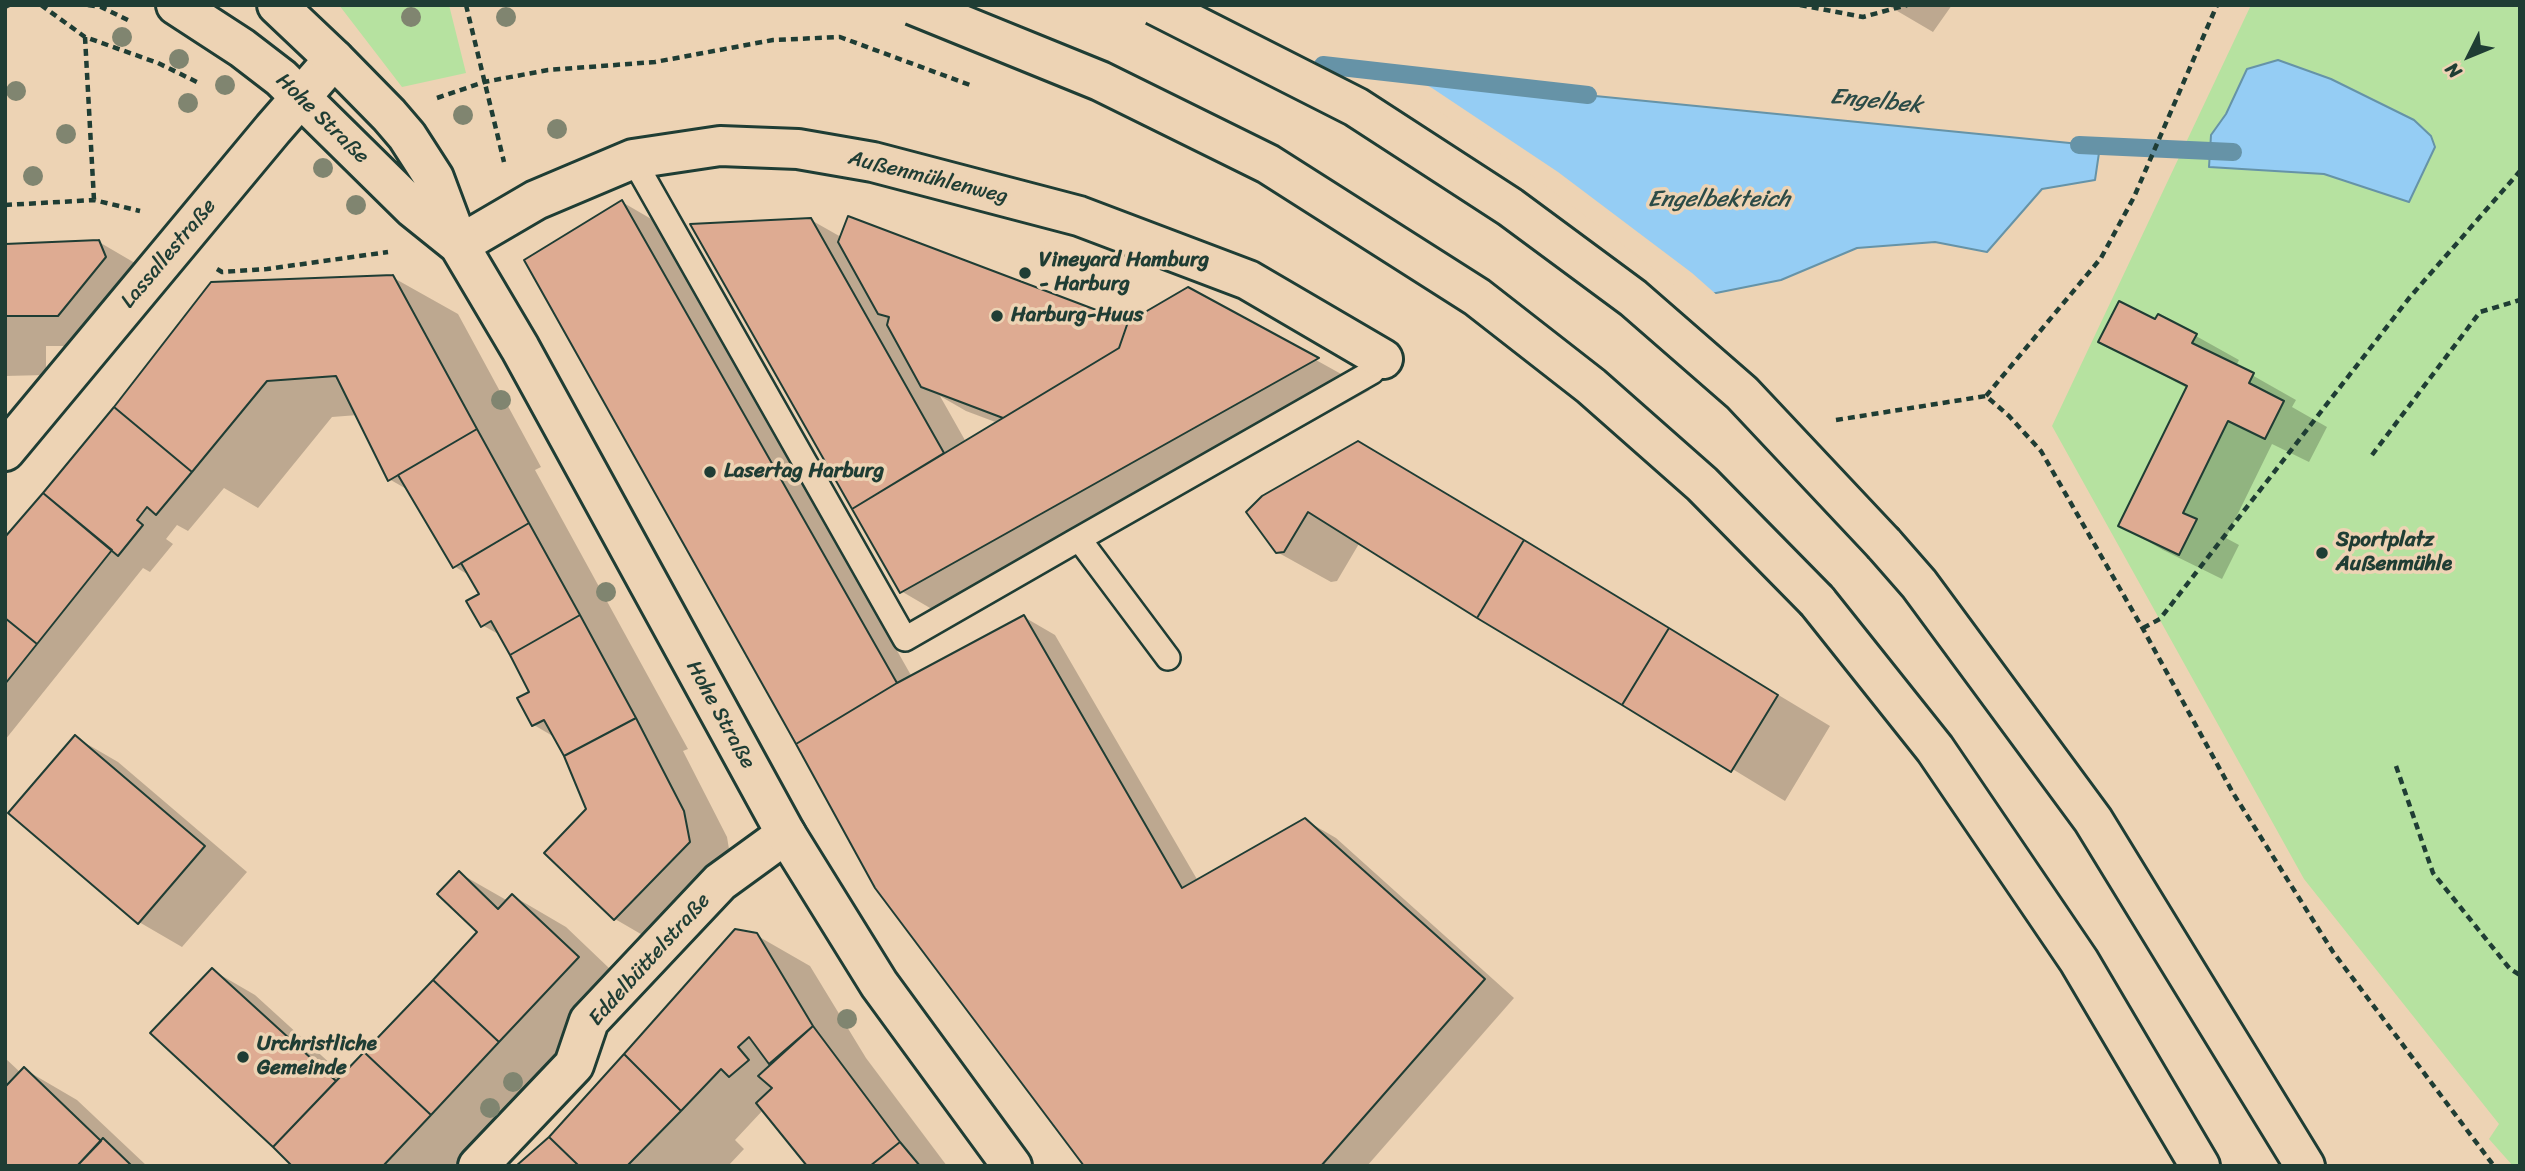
<!DOCTYPE html>
<meta charset="utf-8">
<style>
body{margin:0}
#map{position:relative;width:2525px;height:1171px;overflow:hidden;background:#edd3b4;font-family:Sriracha,sans-serif}
canvas{display:block}
.frame{position:absolute;inset:0;border:7px solid #1f3d34;pointer-events:none}
.north{position:absolute;left:2434px;top:21px;width:70px;height:70px;-webkit-text-stroke:5px #edd3b4;paint-order:stroke;rotate:227deg;font-size:19px;font-weight:700;line-height:28px;text-align:center;color:#1f3d34}
.north::after{content:'';display:block;margin:auto;width:24px;height:32px;background:#1f3d34;clip-path:polygon(50% 0,100% 100%,50% 72%,0 100%)}
</style>
<div id="map">
<canvas width="2525" height="1171"></canvas>
<div class="frame"></div>
<div class="north">N</div>
</div>
<script>
const c = document.querySelector('canvas').getContext('2d');
c.lineJoin = 'round';
function fill(path, color) { c.fillStyle = color; c.fill(path, 'evenodd'); }
const shape = rows => new Path2D(rows.map(r => 'M' + r).join(''));
function trace(path, color, width, dash) { c.strokeStyle = color; c.lineWidth = width; c.lineCap = dash ? 'butt' : 'round'; c.setLineDash(dash || []); c.stroke(path); }
function write(font, color, halo, rows, align = 'center') {
  c.font = font + ' Sriracha,sans-serif'; c.lineWidth = 7; c.setLineDash([]); c.textBaseline = 'middle'; c.strokeStyle = halo; c.fillStyle = color; for (const [text, x, y, turn = 0] of rows) {
    c.save(); c.translate(x, y); c.rotate((+turn || 0) * Math.PI / 180); c.textAlign = isNaN(turn) ? turn : align; if (halo) c.strokeText(text, 0, 0); c.fillText(text, 0, 0); c.restore();
  }
}
fill(shape([
 [339,5,449,5,466,73,402,87],
 [2251,5,2520,5,2520,1166,2513,1166,2489,1139,2499,1124,2304,879,2052,426]
]), '#b6e2a0');
const water = shape([
 [2278,60,2331,79,2414,120,2431,136,2435,147,2409,202,2324,174,2209,167,2211,135,2226,114,2247,69,2278,60],
 [1391,73,1565,93,2100,146,2095,180,2042,189,1987,252,1935,242,1857,248,1781,280,1696,297,1550,185,1391,73]
]);
fill(water, '#95cdf4');
trace(water, '#6693a7', 2);
fill(shape([
 [1391,69,1398,70,1432,88,1558,172,1692,273,1718,296,1694,300,1548,187,1389,76,1388,72]
]), '#edd3b4');
fill(shape([
 [1887,5,1952,5,1933,32],
 [622,202,653,220,912,677,1024,617,1055,635,1198,881,1305,820,1336,838,1514,998,1367,1166,1088,1166],
 [811,220,841,237,1128,324,1188,289,1370,390,954,622,901,591,693,226],
 [940,396,966,411,998,423,966,442],
 [99,242,152,273,112,346,46,346,46,375,5,376,5,245],
 [392,277,458,314,541,467,535,470,688,749,683,751,727,837,732,867,658,944,615,919,546,853,589,809,556,738,534,725,531,692,502,636,482,625,481,595,470,576,454,566,410,491,389,479,358,415,332,417,258,508,224,488,188,531,177,525,166,539,173,544,150,572,143,568,5,740,5,541],
 [2155,321,2196,336,2239,360,2236,366,2296,400,2292,407,2327,427,2309,462,2272,444,2226,538,2239,545,2222,579,2163,550,2120,525,2187,388,2100,341],
 [1411,474,1830,726,1785,801,1360,542,1337,581,1331,582,1277,552,1249,512],
 [75,737,118,762,247,872,182,947,139,922],
 [459,873,508,901,513,896,566,927,631,989,483,1166,295,1166,152,1033,212,970,255,995,344,1076,479,932],
 [756,935,810,966,866,1058,947,1166,809,1166,764,1109,735,1140,744,1149,728,1166,519,1166,551,1138],
 [5,1058,21,1073,24,1069,77,1100,147,1166,5,1166]
]), '#0003');
trace(shape([
 [1323,65,1588,95],
 [2079,145,2233,152]
]), '#6693a7', 18);
const building = shape([
 [622,200,897,683,796,744,524,260,622,200],
 [848,216,1128,322,1119,348,1003,418,921,387,887,325,889,317,878,314,838,242,848,216],
 [811,218,944,453,852,509,690,224,811,218],
 [99,240,106,257,58,316,5,316,5,244,99,240],
 [393,275,477,429,388,481,336,376,267,381,192,472,114,407,211,282,393,275],
 [1188,287,1319,358,900,593,852,509,1119,348,1128,322,1188,287],
 [2119,301,2155,319,2158,314,2197,334,2192,343,2254,373,2249,383,2284,401,2265,439,2228,421,2183,513,2197,519,2179,555,2118,526,2187,386,2098,342,2119,301],
 [114,407,192,472,156,515,147,507,137,520,143,525,118,556,43,493,114,407],
 [477,429,529,523,453,568,398,475,477,429],
 [1358,441,1524,540,1477,618,1308,512,1284,552,1276,553,1246,512,1262,496,1358,441],
 [43,493,112,550,37,644,5,618,5,537,43,493],
 [529,523,580,615,510,655,491,621,481,627,466,601,479,594,461,563,529,523],
 [1524,540,1669,628,1622,705,1477,618,1524,540],
 [580,615,636,718,564,756,544,720,532,726,517,698,529,692,510,655,580,615],
 [1024,615,1182,888,1305,818,1485,979,1321,1166,1084,1166,875,888,796,744,897,683,1024,615],
 [5,618,37,644,5,684,5,618],
 [1669,628,1778,695,1731,772,1622,705,1669,628],
 [636,718,684,811,690,842,614,920,544,853,586,809,564,756,636,718],
 [75,735,205,846,138,924,8,813,75,735],
 [459,871,498,909,512,894,579,957,499,1042,433,980,477,932,437,894,459,871],
 [735,929,757,933,813,1026,769,1064,749,1037,738,1047,749,1060,729,1077,721,1069,681,1111,624,1054,735,929],
 [212,968,336,1081,273,1147,150,1033,212,968],
 [433,980,499,1042,431,1115,364,1052,433,980],
 [813,1026,900,1142,870,1166,807,1166,756,1103,772,1088,758,1076,813,1026],
 [364,1052,431,1115,383,1166,292,1166,273,1147,364,1052],
 [624,1054,681,1111,627,1166,579,1166,549,1137,624,1054],
 [24,1067,101,1141,77,1166,5,1166,5,1087,24,1067],
 [549,1137,579,1166,516,1166,549,1137],
 [103,1138,132,1166,77,1166,103,1138],
 [900,1142,920,1166,870,1166,900,1142]
]);
fill(building, '#deab92');
trace(building, '#1f3d34', 2);
const service = shape([
 [633,159,905,639,1079,539],
 [1168,658,1079,539,1372,372,1383,359]
]);
const minor = shape([
 [459,245,536,200,633,159,720,146,798,149,873,162,1079,216,1248,280,1383,359],
 [5,451,273,129,334,59],
 [478,1166,574,1065,589,1021,720,882,786,834]
]);
const tertiary = shape([
 [176,5,242,48,281,78,413,208,459,245],
 [277,5,334,59,389,115,407,136,434,178,459,245,520,348,786,834,879,984,1012,1166]
]);
const trunk = shape([
 [1884,544,1919,584,2093,820,2305,1166],
 [1817,601,1935,749,2079,961,2200,1166]
]);
trace(service, '#1f3d34', 28);
trace(minor, '#1f3d34', 44);
trace(tertiary, '#1f3d34', 44);
trace(trunk, '#1f3d34', 44);
trace(shape([
 [41,5,85,37,158,63,201,84],
 [88,5,101,7,130,21],
 [466,5,504,162],
 [1800,5,1863,17,1907,5],
 [5,7,9,5],
 [85,37,94,200],
 [437,98,484,82,548,70,655,62,773,40,840,37,970,85],
 [5,205,94,200,140,211],
 [217,269,222,272,267,269,388,252],
 [1986,396,2101,258,2134,197,2217,5],
 [1836,420,1986,396,2009,416,2041,451,2143,629,2233,793,2333,952,2494,1166],
 [2372,455,2480,312,2520,300],
 [2143,628,2160,619,2410,297,2520,171],
 [2396,766,2433,873,2510,969,2520,975]
]), '#1f3d34', 4.5, [7, 5]);
trace(service, '#edd3b4', 23);
trace(minor, '#edd3b4', 38);
trace(tertiary, '#edd3b4', 38);
trace(trunk, '#edd3b4', 38);
const trunkBridge = shape([
 [913,5,1100,81,1268,164,1477,297,1591,386,1702,484,1817,601],
 [1155,5,1356,107,1510,207,1633,298,1742,393,1884,544]
]);
trace(trunkBridge, '#1f3d34', 44, []);
trace(trunkBridge, '#edd3b4', 38);
c.fillStyle = '#808570';
for (const [x, y] of [
 [411,17],
 [506,17],
 [122,37],
 [179,59],
 [225,85],
 [16,91],
 [188,103],
 [463,115],
 [557,129],
 [66,134],
 [323,168],
 [33,176],
 [356,205],
 [501,400],
 [606,592],
 [847,1019],
 [513,1082],
 [490,1108]
]) { c.beginPath(); c.arc(x, y, 10, 0, 2 * Math.PI); c.fill(); }
for (const [x, y, r, color] of [
 [1025,273,7,"#1f3d34"],
 [997,316,7,"#1f3d34"],
 [710,472,7,"#1f3d34"],
 [2322,553,7,"#1f3d34"],
 [243,1057,7,"#1f3d34"]
]) { const dot = new Path2D(); dot.arc(x, y, r, 0, 2 * Math.PI); c.fillStyle = color; c.fill(dot); trace(dot, '#edd3b4', 2.5); }
write('21px', '#1f3d34', '#edd3b4', [
 ["Hohe Straße",322,119,44],
 ["Außenmühlenweg",928,178,14],
 ["Lassallestraße",169,254,-50],
 ["Hohe Straße",720,715,61],
 ["Eddelbüttelstraße",650,960,-48]
]);
write('bold 21px', '#1f3d34', '#edd3b4', [
 ["Vineyard Hamburg",1039,261],
 ["- Harburg",1039,285],
 ["Harburg-Huus",1011,316],
 ["Lasertag Harburg",724,472],
 ["Sportplatz",2336,541],
 ["Außenmühle",2336,565],
 ["Urchristliche",257,1045],
 ["Gemeinde",257,1069]
], 'left');
write('italic 23px', '#2b4b47', '#edd3b4', [
 ["Engelbek",1876,102,6],
 ["Engelbekteich",1719,200]
]);
</script>
